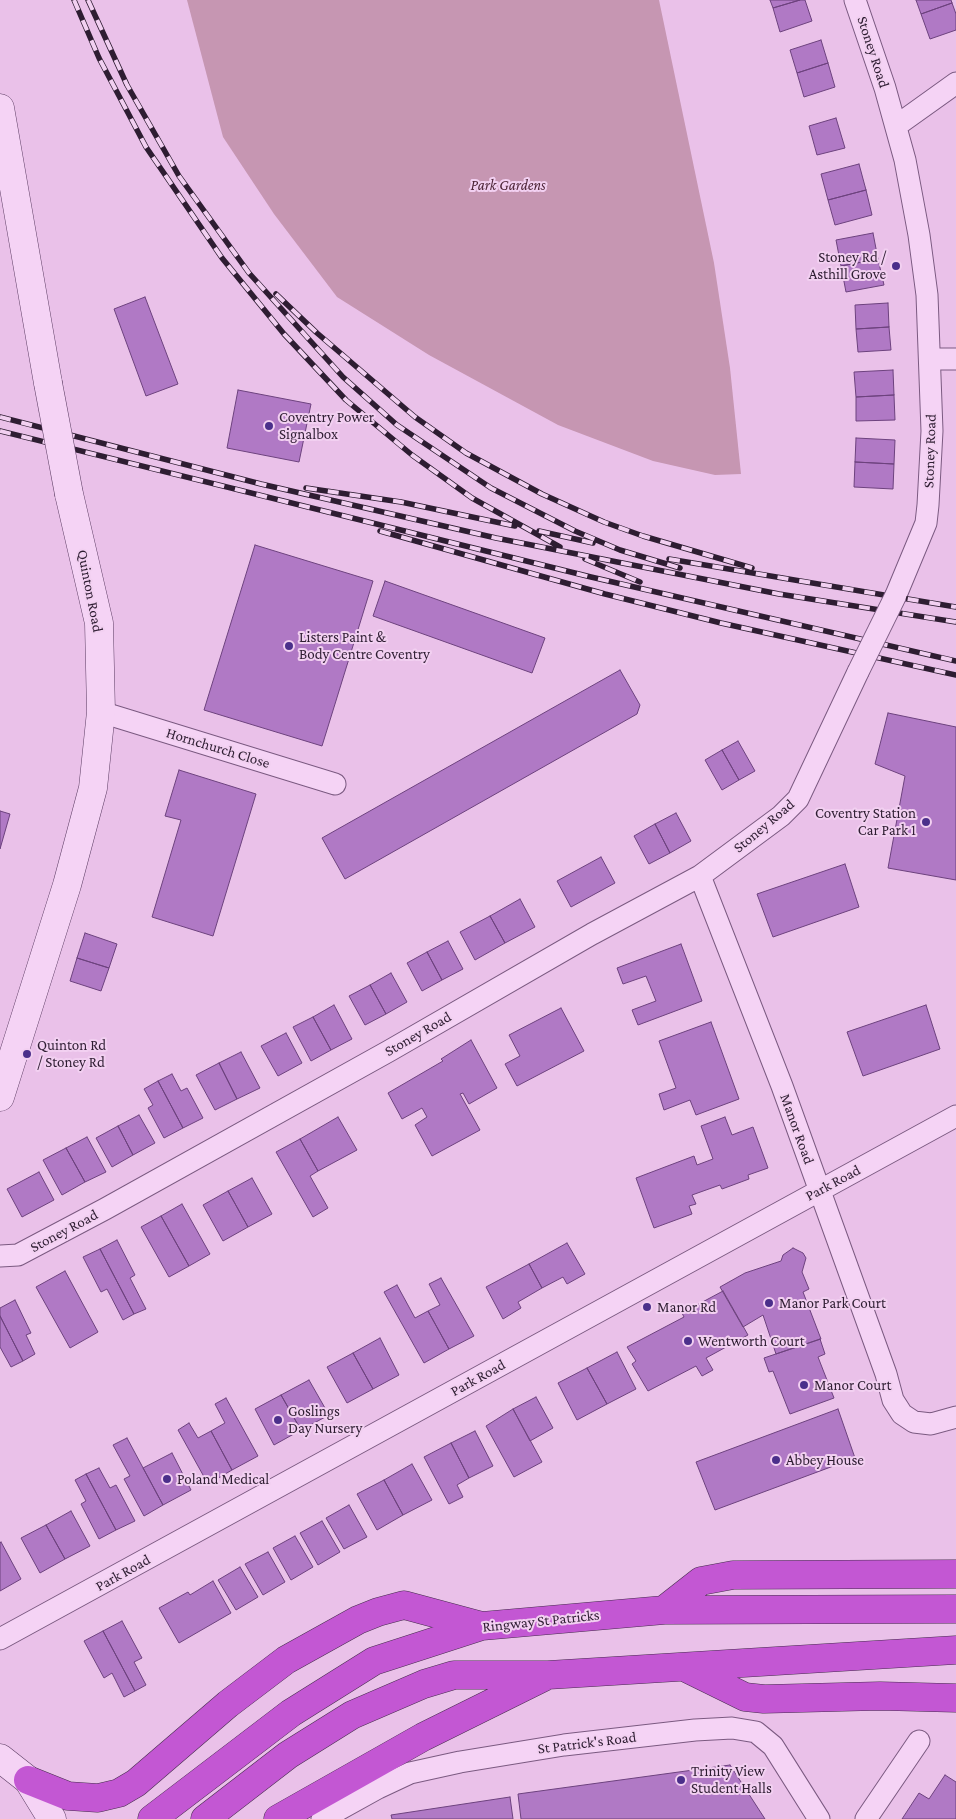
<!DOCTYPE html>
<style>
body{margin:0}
canvas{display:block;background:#eac1e9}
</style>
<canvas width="956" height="1819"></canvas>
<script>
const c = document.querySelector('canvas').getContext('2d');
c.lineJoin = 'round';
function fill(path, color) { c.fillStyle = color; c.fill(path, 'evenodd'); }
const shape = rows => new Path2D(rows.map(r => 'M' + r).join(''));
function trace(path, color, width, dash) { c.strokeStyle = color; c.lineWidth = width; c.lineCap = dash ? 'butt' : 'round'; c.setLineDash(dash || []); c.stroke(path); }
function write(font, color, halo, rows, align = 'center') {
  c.font = font + ' "Crimson Pro",serif'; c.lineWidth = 4; c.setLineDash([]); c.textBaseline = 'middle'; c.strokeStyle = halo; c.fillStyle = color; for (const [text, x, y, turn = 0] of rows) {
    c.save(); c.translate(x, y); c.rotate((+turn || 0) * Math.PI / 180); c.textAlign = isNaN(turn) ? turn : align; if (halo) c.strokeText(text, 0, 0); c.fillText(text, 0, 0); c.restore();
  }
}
fill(shape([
 [187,0,659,0,714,263,730,368,741,474,715,475,653,461,558,425,429,355,337,297,274,214,223,137]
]), '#c696b2');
const building = shape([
 [770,0,800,0,773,8,770,0],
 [800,0,805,0,812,21,780,32,773,8,800,0],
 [916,0,951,0,952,3,921,14,916,0],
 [952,3,956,14,956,30,930,39,921,14,952,3],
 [821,40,828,63,797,73,790,50,821,40],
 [828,63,835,87,804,97,797,73,828,63],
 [836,118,845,148,817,155,809,126,836,118],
 [859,164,866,190,828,200,821,174,859,164],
 [866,190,872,215,835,225,828,200,866,190],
 [873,233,878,259,841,266,836,240,873,233],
 [878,259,884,285,846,292,841,266,878,259],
 [145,297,178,384,146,396,114,309,145,297],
 [888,303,889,327,856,329,855,305,888,303],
 [889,327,891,350,858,352,856,329,889,327],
 [893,370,894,395,856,397,854,372,893,370],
 [238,390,311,404,299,462,227,448,238,390],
 [894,395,895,420,856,421,856,397,894,395],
 [856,438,895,440,894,464,855,462,856,438],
 [855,462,894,464,893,489,854,487,855,462],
 [255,545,373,581,322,746,204,710,255,545],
 [385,581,545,638,532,673,373,616,385,581],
 [620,670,640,705,637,714,345,879,322,838,620,670],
 [888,713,956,727,956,880,888,868,905,776,875,764,888,713],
 [738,741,755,771,739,780,722,750,738,741],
 [722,750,739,780,722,790,705,760,722,750],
 [179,770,256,794,213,936,152,917,181,820,165,816,179,770],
 [0,811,10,814,0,849,0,811],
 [676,813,691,841,670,853,655,824,676,813],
 [655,824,670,853,649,864,634,836,655,824],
 [601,857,615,883,571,907,557,881,601,857],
 [845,864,859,907,773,937,757,894,845,864],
 [520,899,535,927,505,943,490,916,520,899],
 [490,916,505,943,475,960,460,932,490,916],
 [85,933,117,944,109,968,77,958,85,933],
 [448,941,463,969,442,980,427,952,448,941],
 [681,944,702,1001,638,1025,632,1010,656,1001,646,976,623,984,617,968,681,944],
 [427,952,442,980,422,991,407,963,427,952],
 [77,958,109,968,101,991,70,981,77,958],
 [391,973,407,1002,386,1014,370,985,391,973],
 [370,985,386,1014,365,1025,349,996,370,985],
 [334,1005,352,1039,331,1050,313,1017,334,1005],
 [926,1005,940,1049,863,1076,847,1032,926,1005],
 [561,1008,584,1051,517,1086,505,1064,520,1056,509,1035,561,1008],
 [313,1017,331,1050,311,1061,293,1027,313,1017],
 [711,1022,739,1099,696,1115,690,1100,664,1110,659,1094,676,1088,659,1041,711,1022],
 [286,1033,302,1063,278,1076,261,1046,286,1033],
 [471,1040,497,1088,469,1104,463,1093,460,1094,480,1130,432,1156,415,1125,427,1117,422,1108,402,1119,388,1093,443,1061,441,1059,471,1040],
 [241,1052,260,1088,237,1099,219,1063,241,1052],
 [219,1063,237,1099,215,1110,196,1075,219,1063],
 [172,1074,181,1091,187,1088,203,1118,183,1128,158,1081,172,1074],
 [158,1081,183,1128,164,1138,148,1108,153,1105,144,1089,158,1081],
 [139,1115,155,1143,133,1155,118,1126,139,1115],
 [338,1117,357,1150,318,1171,300,1139,338,1117],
 [725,1117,732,1135,753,1127,768,1168,748,1175,749,1179,722,1189,720,1185,692,1195,696,1204,689,1206,692,1214,654,1228,636,1178,694,1156,697,1165,713,1159,701,1126,725,1117],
 [118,1126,133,1155,112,1167,96,1138,118,1126],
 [87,1137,106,1172,85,1182,66,1148,87,1137],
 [300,1139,318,1171,310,1176,328,1208,313,1217,276,1152,300,1139],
 [66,1148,85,1182,62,1195,43,1160,66,1148],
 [39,1172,54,1200,22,1217,7,1189,39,1172],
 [252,1178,272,1214,248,1227,228,1191,252,1178],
 [228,1191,248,1227,223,1241,203,1205,228,1191],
 [182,1204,210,1254,189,1266,161,1216,182,1204],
 [161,1216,189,1266,169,1277,141,1227,161,1216],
 [117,1240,135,1275,130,1278,146,1309,134,1314,100,1249,117,1240],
 [567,1243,585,1274,567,1284,563,1277,542,1288,529,1264,567,1243],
 [793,1248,803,1253,806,1258,802,1272,809,1289,803,1292,821,1339,776,1354,763,1315,743,1327,720,1287,745,1273,781,1261,783,1255,793,1248],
 [100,1249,134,1314,123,1320,107,1289,101,1292,83,1257,100,1249],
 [529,1264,542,1288,518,1302,521,1308,503,1319,486,1287,529,1264],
 [65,1271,98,1332,70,1348,36,1287,65,1271],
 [441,1278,474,1336,449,1349,428,1311,440,1305,429,1284,441,1278],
 [397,1285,415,1318,428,1311,449,1349,424,1363,384,1292,397,1285],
 [723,1291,748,1335,706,1358,713,1370,702,1376,696,1366,648,1391,632,1364,636,1361,627,1347,684,1317,682,1313,723,1291],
 [15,1300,31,1333,26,1335,35,1354,23,1361,0,1316,0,1308,15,1300],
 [0,1316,23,1361,11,1367,0,1347,0,1316],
 [380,1338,399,1375,373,1389,353,1353,380,1338],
 [820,1339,825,1354,818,1357,834,1398,790,1414,773,1371,769,1372,764,1358,820,1339],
 [617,1352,636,1389,607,1404,587,1368,617,1352],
 [353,1353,373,1389,347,1403,327,1367,353,1353],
 [587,1368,607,1404,577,1420,558,1383,587,1368],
 [309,1380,329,1415,301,1430,281,1395,309,1380],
 [281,1395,301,1430,274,1445,255,1409,281,1395],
 [536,1397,553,1428,530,1441,513,1409,536,1397],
 [226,1398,258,1456,232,1470,211,1431,225,1423,215,1404,226,1398],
 [513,1409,542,1462,514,1477,486,1426,513,1409],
 [838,1409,855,1458,715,1510,696,1462,838,1409],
 [189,1423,198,1438,211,1431,232,1470,208,1484,178,1430,189,1423],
 [475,1431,493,1466,469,1478,451,1443,475,1431],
 [127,1438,163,1505,144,1516,124,1479,130,1476,113,1445,127,1438],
 [451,1443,469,1478,457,1485,463,1497,449,1504,424,1457,451,1443],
 [172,1453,191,1490,163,1505,143,1468,172,1453],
 [412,1464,432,1500,403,1515,384,1480,412,1464],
 [99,1468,110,1488,116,1485,135,1521,116,1530,86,1474,99,1468],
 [86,1474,116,1530,99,1539,81,1504,86,1501,75,1480,86,1474],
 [384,1480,403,1515,377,1530,357,1494,384,1480],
 [349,1505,367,1537,344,1549,326,1518,349,1505],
 [71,1511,90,1546,65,1559,46,1525,71,1511],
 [322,1521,340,1552,318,1565,300,1533,322,1521],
 [46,1525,65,1559,40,1573,21,1538,46,1525],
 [295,1536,313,1567,291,1580,273,1548,295,1536],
 [1,1542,21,1579,0,1591,0,1543,1,1542],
 [268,1552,285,1582,263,1595,245,1564,268,1552],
 [240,1567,258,1597,236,1610,218,1580,240,1567],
 [213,1581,231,1613,179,1643,159,1608,188,1592,190,1595,213,1581],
 [122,1621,142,1658,134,1662,146,1685,135,1691,103,1631,122,1621],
 [103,1631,135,1691,124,1697,112,1673,104,1678,84,1641,103,1631],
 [730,1765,765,1819,521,1819,518,1794,730,1765],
 [945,1775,956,1782,956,1819,902,1819,919,1793,929,1799,945,1775],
 [510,1797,513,1819,392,1819,391,1815,510,1797]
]);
fill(building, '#b079c5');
trace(building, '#6d427e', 1);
const street = shape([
 [855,0,885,88,905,160,919,235,927,295,932,431,928,505,926,523,896,595],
 [896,126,956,83],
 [930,359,956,359],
 [101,712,335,784],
 [700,876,782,1086,886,1374,893,1400,902,1414,914,1422,931,1424,956,1417],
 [0,1256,18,1255,105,1209,389,1051,592,934,700,876,781,816,798,799,858,672],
 [0,1639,956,1116],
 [322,1819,378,1788,410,1773,460,1762,564,1745,695,1730,732,1728,756,1732,773,1746,819,1819],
 [866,1819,919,1741]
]);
const secondary = shape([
 [0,108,48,383],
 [0,1097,67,885,93,788,101,712,99,623,69,494],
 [0,1758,28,1780,52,1819]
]);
const highway = shape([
 [664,1610,701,1581,733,1575,956,1574],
 [684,1667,745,1697,764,1699,880,1696,956,1698],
 [28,1780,68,1796,98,1798,119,1793,136,1783,228,1704,286,1660,358,1620,378,1612,404,1605,482,1626],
 [152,1819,291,1713,374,1661,482,1626,664,1610,956,1609],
 [205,1819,288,1755,352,1715,424,1684,454,1675,548,1675,956,1650],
 [278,1819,423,1737,544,1677]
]);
trace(street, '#7b5a81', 23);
trace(secondary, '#5c3d63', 29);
trace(highway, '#482e4f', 29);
trace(street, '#f5d3f5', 21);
trace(secondary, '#f5d3f5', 28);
trace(highway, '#c357d3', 28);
const rail = shape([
 [74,0,99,58,146,147,222,258,284,334,346,400,412,455,472,498,560,547],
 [88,0,127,85,179,176,249,273,343,377,397,425,491,488,575,531,620,550,680,568],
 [276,294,317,333,415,417,466,453,542,494,604,522,643,536,752,568],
 [0,417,261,484,496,538,779,594,956,622],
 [0,431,591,577,956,661],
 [306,488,401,502,515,526],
 [380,531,605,594,721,623,956,675],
 [539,531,593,543],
 [585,559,640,582],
 [669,559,956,607]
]);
trace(rail, '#2e1d32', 5.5);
trace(rail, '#f2d0f1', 4, [11]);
const streetBridge = shape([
 [858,672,896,595]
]);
const secondaryBridge = shape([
 [48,383,69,494]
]);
trace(streetBridge, '#7b5a81', 23, []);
trace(secondaryBridge, '#5c3d63', 29, []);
trace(streetBridge, '#f5d3f5', 21);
trace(secondaryBridge, '#f5d3f5', 28);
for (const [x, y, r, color] of [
 [896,266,5,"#4b2f8b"],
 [269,426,5,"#4b2f8b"],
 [289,646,5,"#4b2f8b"],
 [926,822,5,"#4b2f8b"],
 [27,1054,5,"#4b2f8b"],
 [769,1303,5,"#4b2f8b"],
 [647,1307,5,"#4b2f8b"],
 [688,1341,5,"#4b2f8b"],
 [804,1385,5,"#4b2f8b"],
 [278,1420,5,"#4b2f8b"],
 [776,1460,5,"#4b2f8b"],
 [167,1479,5,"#4b2f8b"],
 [681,1780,5,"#4b2f8b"]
]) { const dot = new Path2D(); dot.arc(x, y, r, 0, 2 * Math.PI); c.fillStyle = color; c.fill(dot); trace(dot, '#f2d0f1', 2); }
write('15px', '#2e1d32', '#f2d0f1', [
 ["Stoney Road",873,52,72],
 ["Stoney Road",930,451,-88],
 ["Quinton Road",90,591,79],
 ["Hornchurch Close",218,748,17],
 ["Stoney Road",764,826,-40],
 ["Stoney Road",418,1034,-30],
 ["Manor Road",797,1129,70],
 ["Park Road",833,1183,-28],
 ["Stoney Road",64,1231,-28],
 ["Park Road",478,1378,-29],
 ["Park Road",123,1573,-29],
 ["Ringway St Patricks",541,1621,-6],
 ["St Patrick's Road",587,1743,-7]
]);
write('italic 15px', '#4d2537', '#f2d0f1', [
 ["Park Gardens",508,185]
]);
write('15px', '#2e1d32', '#f2d0f1', [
 ["Stoney Rd /",886,257,"right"],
 ["Asthill Grove",886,274,"right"],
 ["Coventry Power",279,417],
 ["Signalbox",279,434],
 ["Listers Paint &",299,637],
 ["Body Centre Coventry",299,654],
 ["Coventry Station",916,813,"right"],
 ["Car Park 1",916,830,"right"],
 ["Quinton Rd",37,1045],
 ["/ Stoney Rd",37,1062],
 ["Manor Park Court",779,1303],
 ["Manor Rd",657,1307],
 ["Wentworth Court",698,1341],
 ["Manor Court",814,1385],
 ["Goslings",288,1411],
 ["Day Nursery",288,1428],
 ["Abbey House",786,1460],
 ["Poland Medical",177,1479],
 ["Trinity View",691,1771],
 ["Student Halls",691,1788]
], 'left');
</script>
